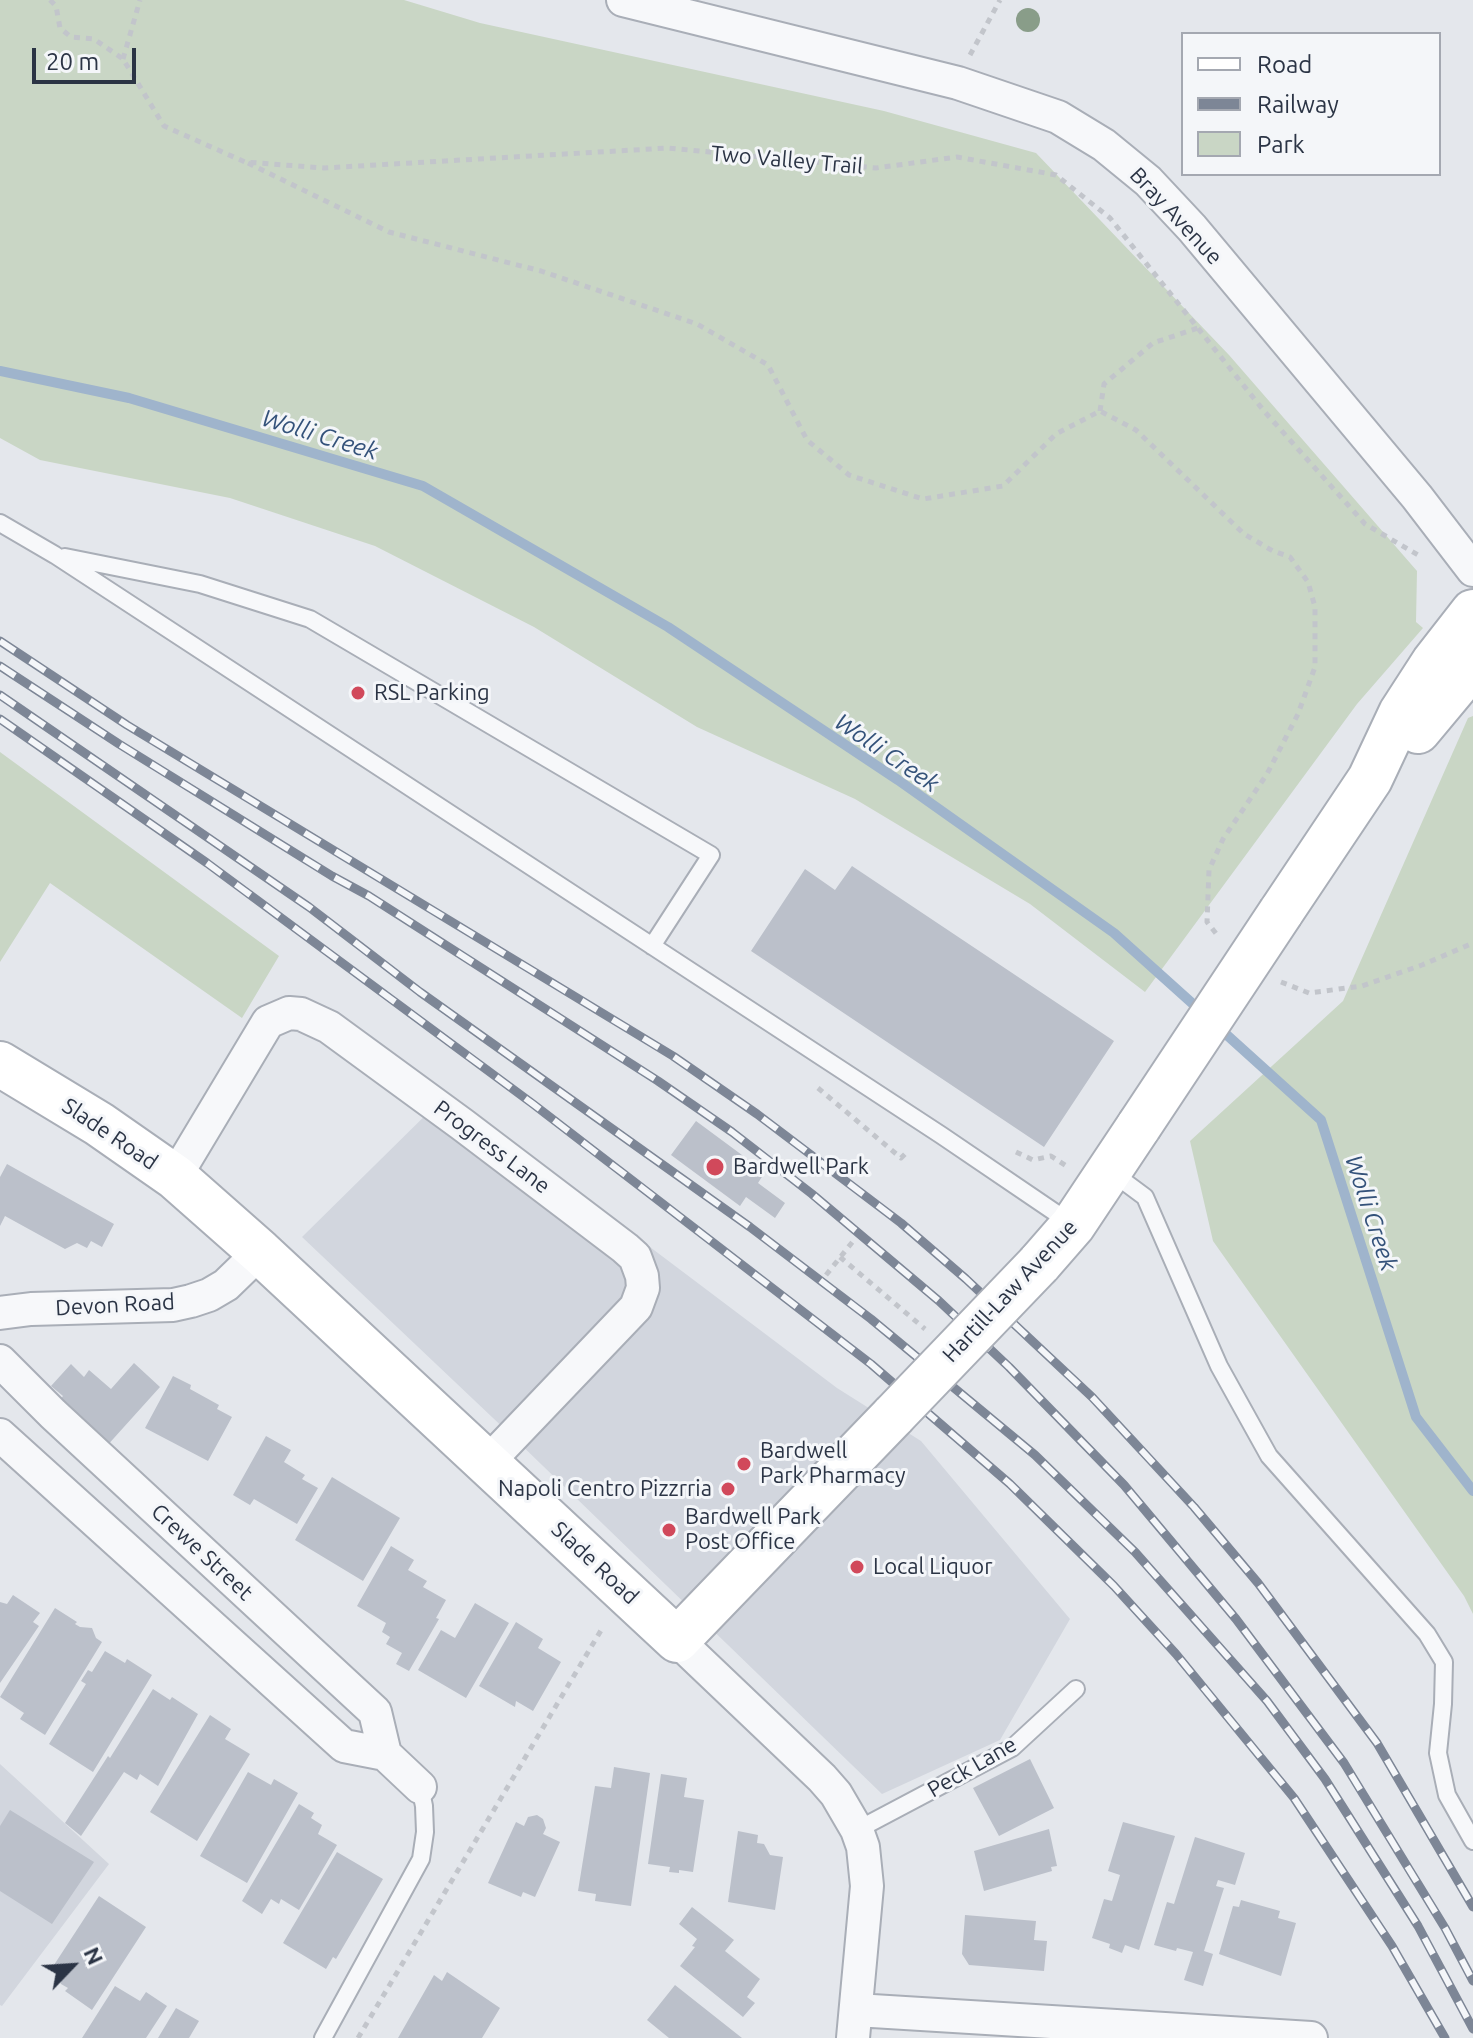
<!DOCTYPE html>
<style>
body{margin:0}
#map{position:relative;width:1473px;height:2038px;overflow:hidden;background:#e4e7ec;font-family:Ubuntu,sans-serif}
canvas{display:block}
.legend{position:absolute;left:1181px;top:32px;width:260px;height:144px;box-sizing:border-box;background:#f4f6f9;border:2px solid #a4a8b1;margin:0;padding:10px 14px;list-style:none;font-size:24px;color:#2b3445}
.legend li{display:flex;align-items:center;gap:16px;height:40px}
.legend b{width:40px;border:2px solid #a4a8b1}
.north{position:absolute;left:32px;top:1926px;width:80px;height:80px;-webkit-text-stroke:6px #f4f6f9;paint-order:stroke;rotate:65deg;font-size:22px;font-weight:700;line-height:32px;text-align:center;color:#2b3445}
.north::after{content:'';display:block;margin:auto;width:28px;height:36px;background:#2b3445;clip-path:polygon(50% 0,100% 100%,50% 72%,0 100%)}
.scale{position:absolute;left:32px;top:48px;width:104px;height:36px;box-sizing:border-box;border:4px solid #2b3445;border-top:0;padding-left:10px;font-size:24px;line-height:28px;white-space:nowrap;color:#2b3445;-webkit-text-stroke:6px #f4f6f9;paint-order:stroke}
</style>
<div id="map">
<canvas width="1473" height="2038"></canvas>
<ul class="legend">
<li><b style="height:10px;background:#fff"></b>Road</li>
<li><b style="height:10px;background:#7d8696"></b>Railway</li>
<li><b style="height:22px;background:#c9d6c5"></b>Park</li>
</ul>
<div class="north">N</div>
<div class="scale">20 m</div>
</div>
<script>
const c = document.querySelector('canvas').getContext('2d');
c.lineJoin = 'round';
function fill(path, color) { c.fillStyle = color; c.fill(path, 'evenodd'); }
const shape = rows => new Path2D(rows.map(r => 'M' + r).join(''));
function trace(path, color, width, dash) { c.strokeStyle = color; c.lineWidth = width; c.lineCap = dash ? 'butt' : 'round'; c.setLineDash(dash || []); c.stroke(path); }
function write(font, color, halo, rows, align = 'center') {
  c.font = font + ' Ubuntu,sans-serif'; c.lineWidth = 6; c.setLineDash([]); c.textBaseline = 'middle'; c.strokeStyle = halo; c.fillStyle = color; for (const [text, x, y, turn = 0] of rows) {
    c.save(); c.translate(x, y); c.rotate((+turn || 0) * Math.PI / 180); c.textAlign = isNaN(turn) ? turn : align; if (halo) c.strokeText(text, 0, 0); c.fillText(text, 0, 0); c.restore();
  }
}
fill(shape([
 [447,1094,837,1388,921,1441,1070,1619,1000,1740,882,1794,512,1436,302,1237],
 [0,1764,109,1864,2,2006,0,2005]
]), '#d2d6de');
fill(shape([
 [0,0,404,0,480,23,884,111,1036,153,1229,355,1417,571,1416,622,1423,628,1357,704,1145,992,1030,904,855,799,697,727,534,627,375,546,230,498,40,460,0,438],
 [1473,716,1473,1614,1464,1596,1213,1241,1190,1141,1343,1001,1468,718],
 [0,752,279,956,242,1018,50,883,0,962]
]), '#c9d6c5');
trace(shape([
 [0,371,129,398,423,486,668,627,898,780,1114,933,1203,1013],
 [1218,1027,1321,1120,1416,1417,1473,1491]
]), '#9fb4cc', 10);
fill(shape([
 [852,866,1114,1041,1044,1147,751,951,805,869,835,890],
 [696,1121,765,1172,758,1183,785,1203,775,1218,746,1197,740,1206,671,1155],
 [7,1164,114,1224,102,1247,91,1241,87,1248,77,1243,65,1249,5,1216,0,1226,0,1177],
 [134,1363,160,1387,105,1448,57,1404,63,1396,51,1386,71,1364,84,1377,89,1370,111,1389],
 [173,1376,191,1385,190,1389,219,1405,217,1409,232,1417,208,1461,145,1428],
 [266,1436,291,1450,284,1462,305,1475,302,1479,318,1488,297,1524,254,1499,250,1505,233,1495],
 [332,1477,400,1518,363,1581,295,1540],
 [391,1546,414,1560,408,1570,427,1581,423,1587,446,1600,436,1618,439,1619,409,1671,396,1664,402,1653,386,1644,390,1637,382,1632,386,1623,357,1606],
 [13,1595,40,1613,33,1622,39,1626,0,1683,0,1602,7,1604],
 [475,1603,509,1623,466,1698,418,1670,441,1630,455,1638],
 [55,1608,77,1622,75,1624,80,1627,92,1628,96,1638,102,1642,45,1735,20,1719,24,1713,0,1697],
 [516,1622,543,1639,538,1648,561,1662,533,1711,516,1701,515,1707,479,1686],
 [105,1651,125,1663,127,1659,152,1675,93,1772,49,1744,86,1684,81,1681,88,1670,92,1672],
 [153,1689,170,1700,172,1697,198,1714,158,1786,140,1774,137,1780,124,1772,81,1836,65,1823,108,1756,110,1758],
 [210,1715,231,1729,225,1739,250,1754,197,1841,150,1812],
 [1030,1759,1054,1808,999,1836,973,1788],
 [614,1767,650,1773,631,1906,595,1901,596,1894,578,1891,595,1786,611,1788],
 [248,1772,271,1785,274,1779,298,1793,247,1883,200,1856],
 [661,1774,687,1778,684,1797,704,1800,693,1872,679,1870,679,1873,669,1872,670,1867,648,1864],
 [299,1804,314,1813,311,1818,322,1825,318,1834,337,1845,299,1910,281,1899,279,1904,271,1899,262,1914,242,1901],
 [10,1810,94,1862,52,1924,0,1891,0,1826],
 [537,1815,543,1819,546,1828,543,1834,560,1842,535,1897,523,1892,521,1897,488,1883,516,1822,524,1826,528,1817],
 [1123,1822,1175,1836,1139,1950,1125,1945,1122,1953,1109,1948,1110,1944,1092,1938,1104,1899,1112,1901,1120,1875,1108,1871],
 [1049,1829,1057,1866,1051,1867,1052,1871,984,1891,974,1851],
 [738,1831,758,1835,757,1843,764,1844,770,1855,783,1857,775,1910,728,1902],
 [1195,1837,1245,1853,1235,1885,1218,1880,1216,1886,1224,1888,1204,1951,1213,1954,1203,1986,1184,1980,1193,1952,1177,1948,1176,1951,1154,1945,1167,1902,1174,1904],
 [337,1852,383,1879,336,1959,333,1957,326,1969,283,1943],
 [99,1896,146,1927,92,2010,65,1991,68,1988,61,1984,60,1979,63,1975,52,1968],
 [1241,1900,1280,1911,1278,1918,1296,1923,1281,1976,1219,1954,1233,1906,1239,1907],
 [692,1907,734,1940,725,1951,760,1979,747,1997,755,2003,743,2017,680,1966,695,1947,692,1946,697,1939,679,1924],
 [965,1915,1036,1921,1034,1940,1047,1941,1044,1971,969,1965,962,1954],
 [447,1972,500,2008,482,2038,398,2038,434,1975,442,1981],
 [675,1985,742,2038,669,2038,647,2020],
 [115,1986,140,2001,146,1992,167,2006,146,2038,82,2038],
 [176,2008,199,2021,189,2038,158,2038]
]), '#bbc0ca');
const service = shape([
 [0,523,55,555,941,1135,1072,1224],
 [65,557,200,584,310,619,711,855,652,946],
 [1110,1171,1145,1197,1219,1366,1269,1456,1427,1634,1444,1662,1443,1704,1438,1753,1447,1795,1473,1841],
 [857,1830,1012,1748,1076,1689],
 [323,2038,421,1859,425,1832,424,1806,420,1787]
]);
const minor = shape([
 [623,0,958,83,1058,117,1104,145,1148,181,1192,228,1417,497,1473,570],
 [175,1177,268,1022,289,1013,301,1014,329,1027,463,1125,625,1248,635,1257,642,1276,643,1288,636,1307,487,1463],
 [0,1313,31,1309,173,1305,191,1301,209,1295,226,1285,260,1252],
 [0,1361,53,1414,375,1712,385,1754],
 [0,1435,344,1746,385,1754,420,1787],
 [677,1640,822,1778,836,1794,857,1830,863,1847,867,1886,853,2038],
 [856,2010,1311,2038]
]);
const secondary = shape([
 [1418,731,1473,665],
 [1281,912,1370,779,1401,713,1434,662,1473,612],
 [0,1064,99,1124,175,1177,260,1252,677,1640,894,1415],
 [1039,1264,1073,1225,1139,1126]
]);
trace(service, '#a9aeb7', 20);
trace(minor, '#a9aeb7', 36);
trace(secondary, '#a9aeb7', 48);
trace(shape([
 [50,0,56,6,60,28,71,37,94,39,123,59,164,126,245,162,324,168,668,148,876,168,957,157,1056,175,1110,218,1264,411,1365,524,1418,555],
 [970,55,1000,0],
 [123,59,140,0],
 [248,163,389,232,541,271,697,324,768,365,807,440,849,475,923,499,1003,486,1056,434,1100,411,1136,430,1244,534,1273,551,1290,557,1308,582,1315,607,1315,667,1298,714,1267,774,1223,839,1209,870,1207,922,1218,936],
 [1100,411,1104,384,1153,343,1198,328],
 [1281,982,1309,993,1362,986,1422,965,1473,943],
 [818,1088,901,1158,909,1150],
 [1016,1152,1033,1160,1051,1156,1068,1167],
 [840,1257,925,1329],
 [826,1275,854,1240],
 [358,2038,603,1627]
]), '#c2c5cb', 5, [6, 6]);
trace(service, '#f7f8fa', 16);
trace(minor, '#f7f8fa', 32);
trace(secondary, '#fff', 44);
const rail = shape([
 [0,641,127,725,673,1056,757,1114,901,1223,966,1279,1092,1397,1194,1507,1258,1583,1377,1743,1473,1907],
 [0,666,119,744,332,876,369,896,658,1081,732,1132,812,1194,939,1301,1009,1367,1124,1485,1236,1619,1344,1763,1445,1928,1473,1981],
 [0,695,309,907,420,992,750,1227,871,1319,1035,1455,1135,1552,1267,1701,1325,1779,1418,1926,1473,2029],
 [0,719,207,863,533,1104,871,1364,1010,1484,1114,1586,1176,1654,1294,1798,1392,1946,1445,2038]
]);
trace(rail, '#7d8696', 9);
trace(rail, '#f4f6f9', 6, [18]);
const secondaryBridge = shape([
 [1139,1126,1281,912],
 [894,1415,1039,1264]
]);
trace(secondaryBridge, '#a9aeb7', 48, []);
trace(secondaryBridge, '#fff', 44);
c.fillStyle = '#899d89';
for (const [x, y] of [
 [1028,20]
]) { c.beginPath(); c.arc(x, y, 12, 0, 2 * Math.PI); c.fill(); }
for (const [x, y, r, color] of [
 [358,693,8,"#d1495b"],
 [715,1167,10,"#d1495b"],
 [744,1464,8,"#d1495b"],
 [728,1489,8,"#d1495b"],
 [669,1530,8,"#d1495b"],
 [857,1567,8,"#d1495b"]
]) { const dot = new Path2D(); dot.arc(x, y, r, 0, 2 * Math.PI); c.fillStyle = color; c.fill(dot); trace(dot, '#f4f6f9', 3); }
write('22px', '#2b3445', '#f4f6f9', [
 ["Two Valley Trail",787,160,5],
 ["Bray Avenue",1176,216,47],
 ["Slade Road",110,1134,34],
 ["Progress Lane",492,1147,37],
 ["Hartill-Law Avenue",1010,1291,-47],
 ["Devon Road",115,1305,-3],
 ["Crewe Street",202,1552,43],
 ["Slade Road",595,1563,43],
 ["Peck Lane",972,1767,-30]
]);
write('22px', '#2b3445', '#f4f6f9', [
 ["RSL Parking",374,693],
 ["Bardwell Park",733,1167],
 ["Bardwell",760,1451],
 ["Park Pharmacy",760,1476],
 ["Napoli Centro Pizzrria",712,1489,"right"],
 ["Bardwell Park",685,1517],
 ["Post Office",685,1542],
 ["Local Liquor",873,1567]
], 'left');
write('italic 24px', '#34527a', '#f4f6f9', [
 ["Wolli Creek",320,435,17],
 ["Wolli Creek",887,753,34],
 ["Wolli Creek",1371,1213,72]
]);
</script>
